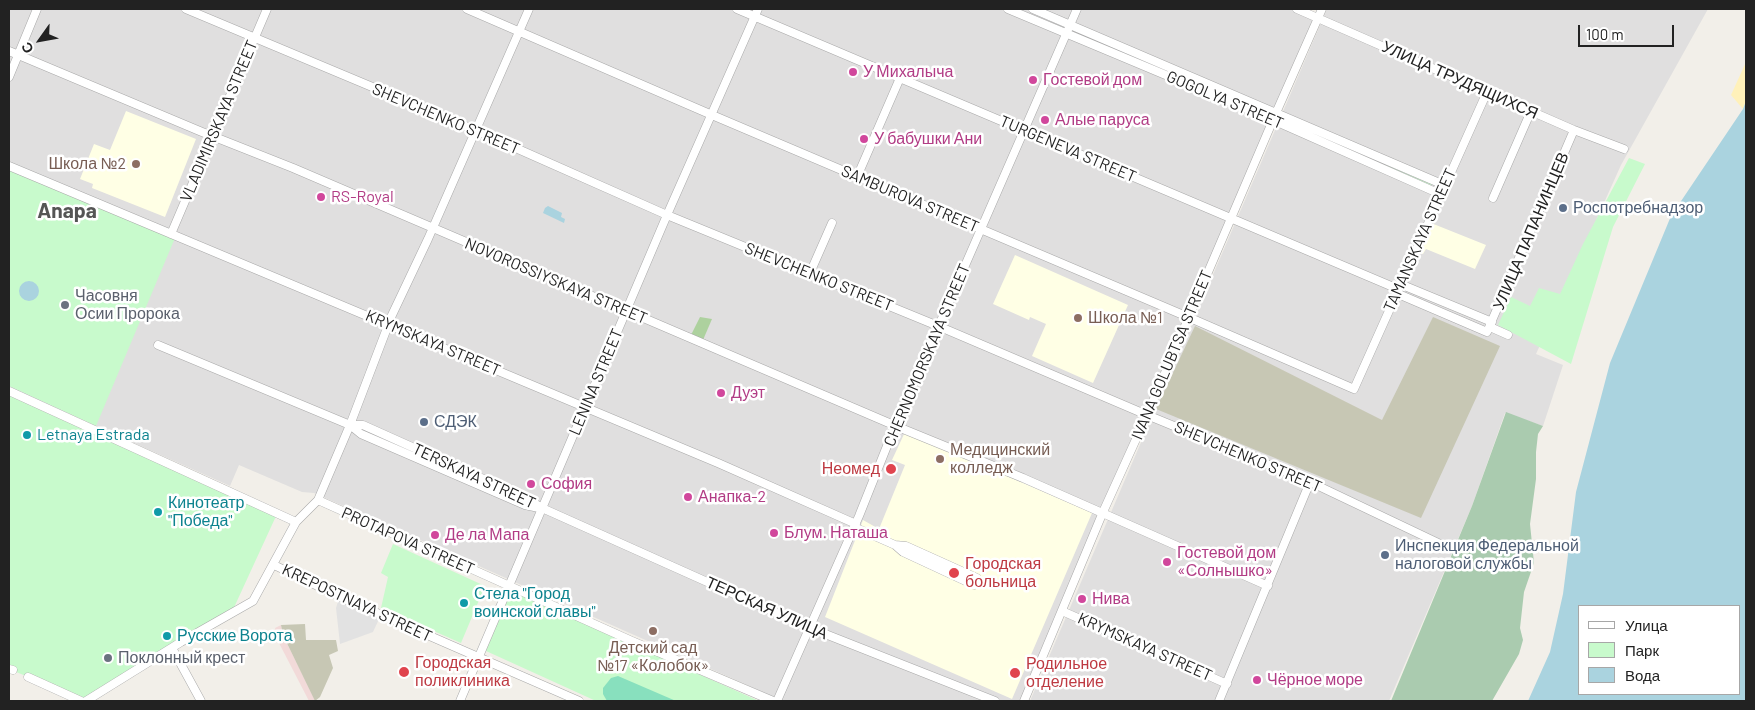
<!DOCTYPE html>
<meta charset="utf-8">
<style>
body{margin:0}
#map{position:relative;width:1755px;height:710px;overflow:hidden;background:#f2efe9;font-family:Barlow,sans-serif}
canvas{display:block}
.frame{position:absolute;inset:0;border:10px solid #222;pointer-events:none}
.legend{position:absolute;left:1578px;top:605px;width:162px;height:90px;box-sizing:border-box;background:#fff;border:1px solid #a7a7a7;margin:0;padding:6px 9px;list-style:none;font-size:15px;color:#222}
.legend li{display:flex;align-items:center;gap:10px;height:25px}
.legend b{width:25px;border:1px solid #a7a7a7}
.north{position:absolute;left:15px;top:15px;width:50px;height:50px;-webkit-text-stroke:4px #fff;paint-order:stroke;rotate:238deg;font-size:14px;font-weight:700;line-height:20px;text-align:center;color:#222}
.north::after{content:'';display:block;margin:auto;width:18px;height:22px;background:#222;clip-path:polygon(50% 0,100% 100%,50% 72%,0 100%)}
.scale{position:absolute;left:1578px;top:25px;width:96px;height:22px;box-sizing:border-box;border:2px solid #222;border-top:0;padding-left:6px;font-size:15px;line-height:18px;white-space:nowrap;color:#222;-webkit-text-stroke:4px #fff;paint-order:stroke}
</style>
<div id="map">
<canvas width="1755" height="710"></canvas>
<div class="frame"></div>
<ul class="legend">
<li><b style="height:6px;background:#fff"></b>Улица</li>
<li><b style="height:14px;background:#c8facc"></b>Парк</li>
<li><b style="height:14px;background:#aad3df"></b>Вода</li>
</ul>
<div class="north">С</div>
<div class="scale">100 m</div>
</div>
<script>
const c = document.querySelector('canvas').getContext('2d');
c.lineJoin = 'round';
function fill(path, color) { c.fillStyle = color; c.fill(path, 'evenodd'); }
const shape = rows => new Path2D(rows.map(r => 'M' + r).join(''));
function trace(path, color, width, dash) { c.strokeStyle = color; c.lineWidth = width; c.lineCap = dash ? 'butt' : 'round'; c.setLineDash(dash || []); c.stroke(path); }
function write(font, color, halo, rows, align = 'center') {
  c.font = font + ' Barlow,sans-serif'; c.lineWidth = 5; c.setLineDash([]); c.textBaseline = 'middle'; c.strokeStyle = halo; c.fillStyle = color; for (const [text, x, y, turn = 0] of rows) {
    c.save(); c.translate(x, y); c.rotate((+turn || 0) * Math.PI / 180); c.textAlign = isNaN(turn) ? turn : align; if (halo) c.strokeText(text, 0, 0); c.fillText(text, 0, 0); c.restore();
  }
}
fill(shape([
 [9,9,1296,9,1317,18,1024,701,783,701,314,493,302,492,239,465,230,486,9,387],
 [1327,9,1708,9,1621,165,1536,354,1563,365,1543,426,1505,413,1472,506,1389,701,1030,701]
]), '#e0dfdf');
fill(shape([
 [281,625,283,635,315,700,314,701,309,701,279,643,275,628]
]), '#f2dad9');
fill(shape([
 [126,111,196,139,165,217,92,188,93,184,80,179,94,144,110,150],
 [1431,223,1486,245,1475,269,1426,249,1423,254,1418,252],
 [1015,255,1128,305,1093,383,1032,356,1046,324,1030,317,1029,320,993,304],
 [905,432,1092,513,1012,699,825,617,863,520,879,529,905,465,892,460]
]), '#ffffe5');
fill(shape([
 [1433,317,1500,346,1421,518,1156,409,1195,326,1382,420],
 [305,624,306,640,336,640,338,651,329,655,333,668,320,697,315,701,283,635,281,625]
]), '#c7c7b4');
fill(shape([
 [700,317,712,319,703,340,691,335]
]), '#add19e');
fill(shape([
 [1746,62,1746,101,1743,109,1731,95]
]), '#fff1ba');
fill(shape([
 [1506,412,1543,426,1538,434,1536,452,1536,479,1530,524,1534,563,1524,592,1520,628,1523,640,1519,654,1492,701,1391,701,1472,506]
]), '#aacbaf');
fill(shape([
 [1086,33,1266,110,1264,115,1084,39],
 [1287,119,1433,182,1430,188,1284,124],
 [1629,158,1645,164,1613,227,1571,364,1498,325,1511,297,1530,306,1539,288,1560,294,1583,244],
 [9,169,175,238,96,426,9,386],
 [9,391,277,514,231,614,86,701,9,669],
 [393,544,485,586,461,643,381,608,388,577,381,573],
 [511,590,759,701,596,701,486,651]
]), '#c8facc');
fill(shape([
 [618,676,676,701,607,701,603,694,603,688,611,678]
]), '#88e0be');
fill(shape([
 [339,598,380,617,373,632,340,644,336,608]
]), '#e2e2e2');
fill(shape([
 [1746,101,1746,701,1528,701,1550,652,1563,594,1576,492,1610,363,1671,216,1743,109],
 [1739,606,1739,694,1579,694,1579,606],
 [548,206,562,213,561,217,565,219,564,223,543,213,545,208],
 '19 291a10 10 0 1 1 20 0a10 10 0 1 1-20 0Z'
]), '#aad3df');
const minor = shape([
 [186,9,475,130,667,215,938,326,1147,415,1310,482,1451,549],
 [467,9,712,115,1188,317,1354,389,1487,92],
 [737,9,1398,289],
 [1008,9,1266,117,1440,194],
 [1033,9,1444,185],
 [1297,9,1574,130,1624,149],
 [9,51,202,132,293,168,903,429,1023,478,1268,586],
 [9,77,37,9],
 [9,166,718,463,856,524],
 [857,177,900,78],
 [1493,198,1531,111],
 [171,234,267,9],
 [810,273,832,223],
 [1400,284,1492,322],
 [1396,293,1487,332,1574,130],
 [1490,327,1508,335],
 [158,345,350,425,361,434,525,505,539,508],
 [9,391,296,522],
 [350,425,363,425,528,499,542,508,810,628,995,701],
 [318,500,632,641,773,701],
 [854,527,895,545,903,552,974,585],
 [895,545,906,546,977,578],
 [274,565,338,596,579,701],
 [1062,611,1227,684],
 [172,648,201,701],
 [9,669,13,670],
 [28,677,81,701],
 [86,701,181,642,253,601,296,522,318,500,350,425,392,315,428,239,529,9],
 [460,701,667,215,758,9],
 [777,701,859,516,895,426,1077,9],
 [1024,701,1103,512,1147,415,1276,113,1322,9],
 [1219,701,1310,482]
]);
trace(minor, '#a9a9a9', 9);
trace(minor, '#fff', 8);
for (const [x, y, r, color] of [
 [853,72,5,"#d1479c"],
 [1033,80,5,"#d1479c"],
 [1045,120,5,"#d1479c"],
 [864,139,5,"#d1479c"],
 [136,164,5,"#8d6e63"],
 [321,197,5,"#d1479c"],
 [1563,208,5,"#5c6f8a"],
 [65,305,5,"#6b7280"],
 [1078,318,5,"#8d6e63"],
 [721,393,5,"#d1479c"],
 [424,422,5,"#5c6f8a"],
 [27,435,5,"#0f9aa8"],
 [940,459,5,"#8d6e63"],
 [891,469,6,"#e0444e"],
 [531,484,5,"#d1479c"],
 [688,497,5,"#d1479c"],
 [158,512,5,"#0f9aa8"],
 [774,533,5,"#d1479c"],
 [435,535,5,"#d1479c"],
 [1385,555,5,"#5c6f8a"],
 [1167,562,5,"#d1479c"],
 [954,573,6,"#e0444e"],
 [1082,599,5,"#d1479c"],
 [464,603,5,"#0f9aa8"],
 [653,631,5,"#8d6e63"],
 [167,636,5,"#0f9aa8"],
 [108,658,5,"#6b7280"],
 [404,672,6,"#e0444e"],
 [1015,673,6,"#e0444e"],
 [1257,680,5,"#d1479c"]
]) { const dot = new Path2D(); dot.arc(x, y, r, 0, 2 * Math.PI); c.fillStyle = color; c.fill(dot); trace(dot, '#fff', 2); }
write('16px', '#b23c85', '#fff', [
 ["У Михалыча",863,72],
 ["Гостевой дом",1043,80],
 ["Алые паруса",1055,120],
 ["У бабушки Ани",874,139],
 ["RS-Royal",331,197],
 ["Дуэт",731,393],
 ["София",541,484],
 ["Анапка-2",698,497],
 ["Блум. Наташа",784,533],
 ["Де ла Мапа",445,535],
 ["Гостевой дом",1177,553],
 ["«Солнышко»",1177,571],
 ["Нива",1092,599],
 ["Чёрное море",1267,680]
], 'left');
write('16px', '#222', '#fff', [
 ["УЛИЦА ТРУДЯЩИХСЯ",1460,80,24],
 ["GOGOLYA STREET",1225,100,23],
 ["SHEVCHENKO STREET",446,119,23],
 ["VLADIMIRSKAYA STREET",219,121,-67],
 ["TURGENEVA STREET",1068,149,23],
 ["SAMBUROVA STREET",910,199,23],
 ["УЛИЦА ПАПАНИНЦЕВ",1531,231,-67],
 ["TAMANSKAYA STREET",1420,240,-66],
 ["SHEVCHENKO STREET",819,277,22],
 ["NOVOROSSIYSKAYA STREET",556,281,23],
 ["KRYMSKAYA STREET",433,343,23],
 ["CHERNOMORSKAYA STREET",927,355,-67],
 ["IVANA GOLUBTSA STREET",1172,355,-67],
 ["LENINA STREET",596,382,-67],
 ["SHEVCHENKO STREET",1248,457,23],
 ["TERSKAYA STREET",474,476,25],
 ["PROTAPOVA STREET",408,541,24],
 ["KREPOSTNAYA STREET",357,603,25],
 ["ТЕРСКАЯ УЛИЦА",767,608,24],
 ["KRYMSKAYA STREET",1145,647,24]
]);
write('16px', '#785e54', '#fff', [
 ["Школа №2",126,164,"right"],
 ["Школа №1",1088,318],
 ["Медицинский",950,450],
 ["колледж",950,468],
 ["Детский сад",653,648,"center"],
 ["№17 «Колобок»",653,666,"center"]
], 'left');
write('16px', '#4e5e75', '#fff', [
 ["Роспотребнадзор",1573,208],
 ["СДЭК",434,422],
 ["Инспекция Федеральной",1395,546],
 ["налоговой службы",1395,564]
], 'left');
write('16px', '#5b616d', '#fff', [
 ["Часовня",75,296],
 ["Осии Пророка",75,314],
 ["Поклонный крест",118,658]
], 'left');
write('16px', '#0d838f', '#fff', [
 ["Letnaya Estrada",37,435],
 ["Кинотеатр",168,503],
 ["\"Победа\"",168,521],
 ["Стела \"Город",474,594],
 ["воинской славы\"",474,612],
 ["Русские Ворота",177,636]
], 'left');
write('16px', '#be3a42', '#fff', [
 ["Неомед",880,469,"right"],
 ["Городская",965,564],
 ["больница",965,582],
 ["Городская",415,663],
 ["поликлиника",415,681],
 ["Родильное",1026,664],
 ["отделение",1026,682]
], 'left');
write('bold 21px', '#555', '#fff', [
 ["Anapa",67,211]
]);
</script>
